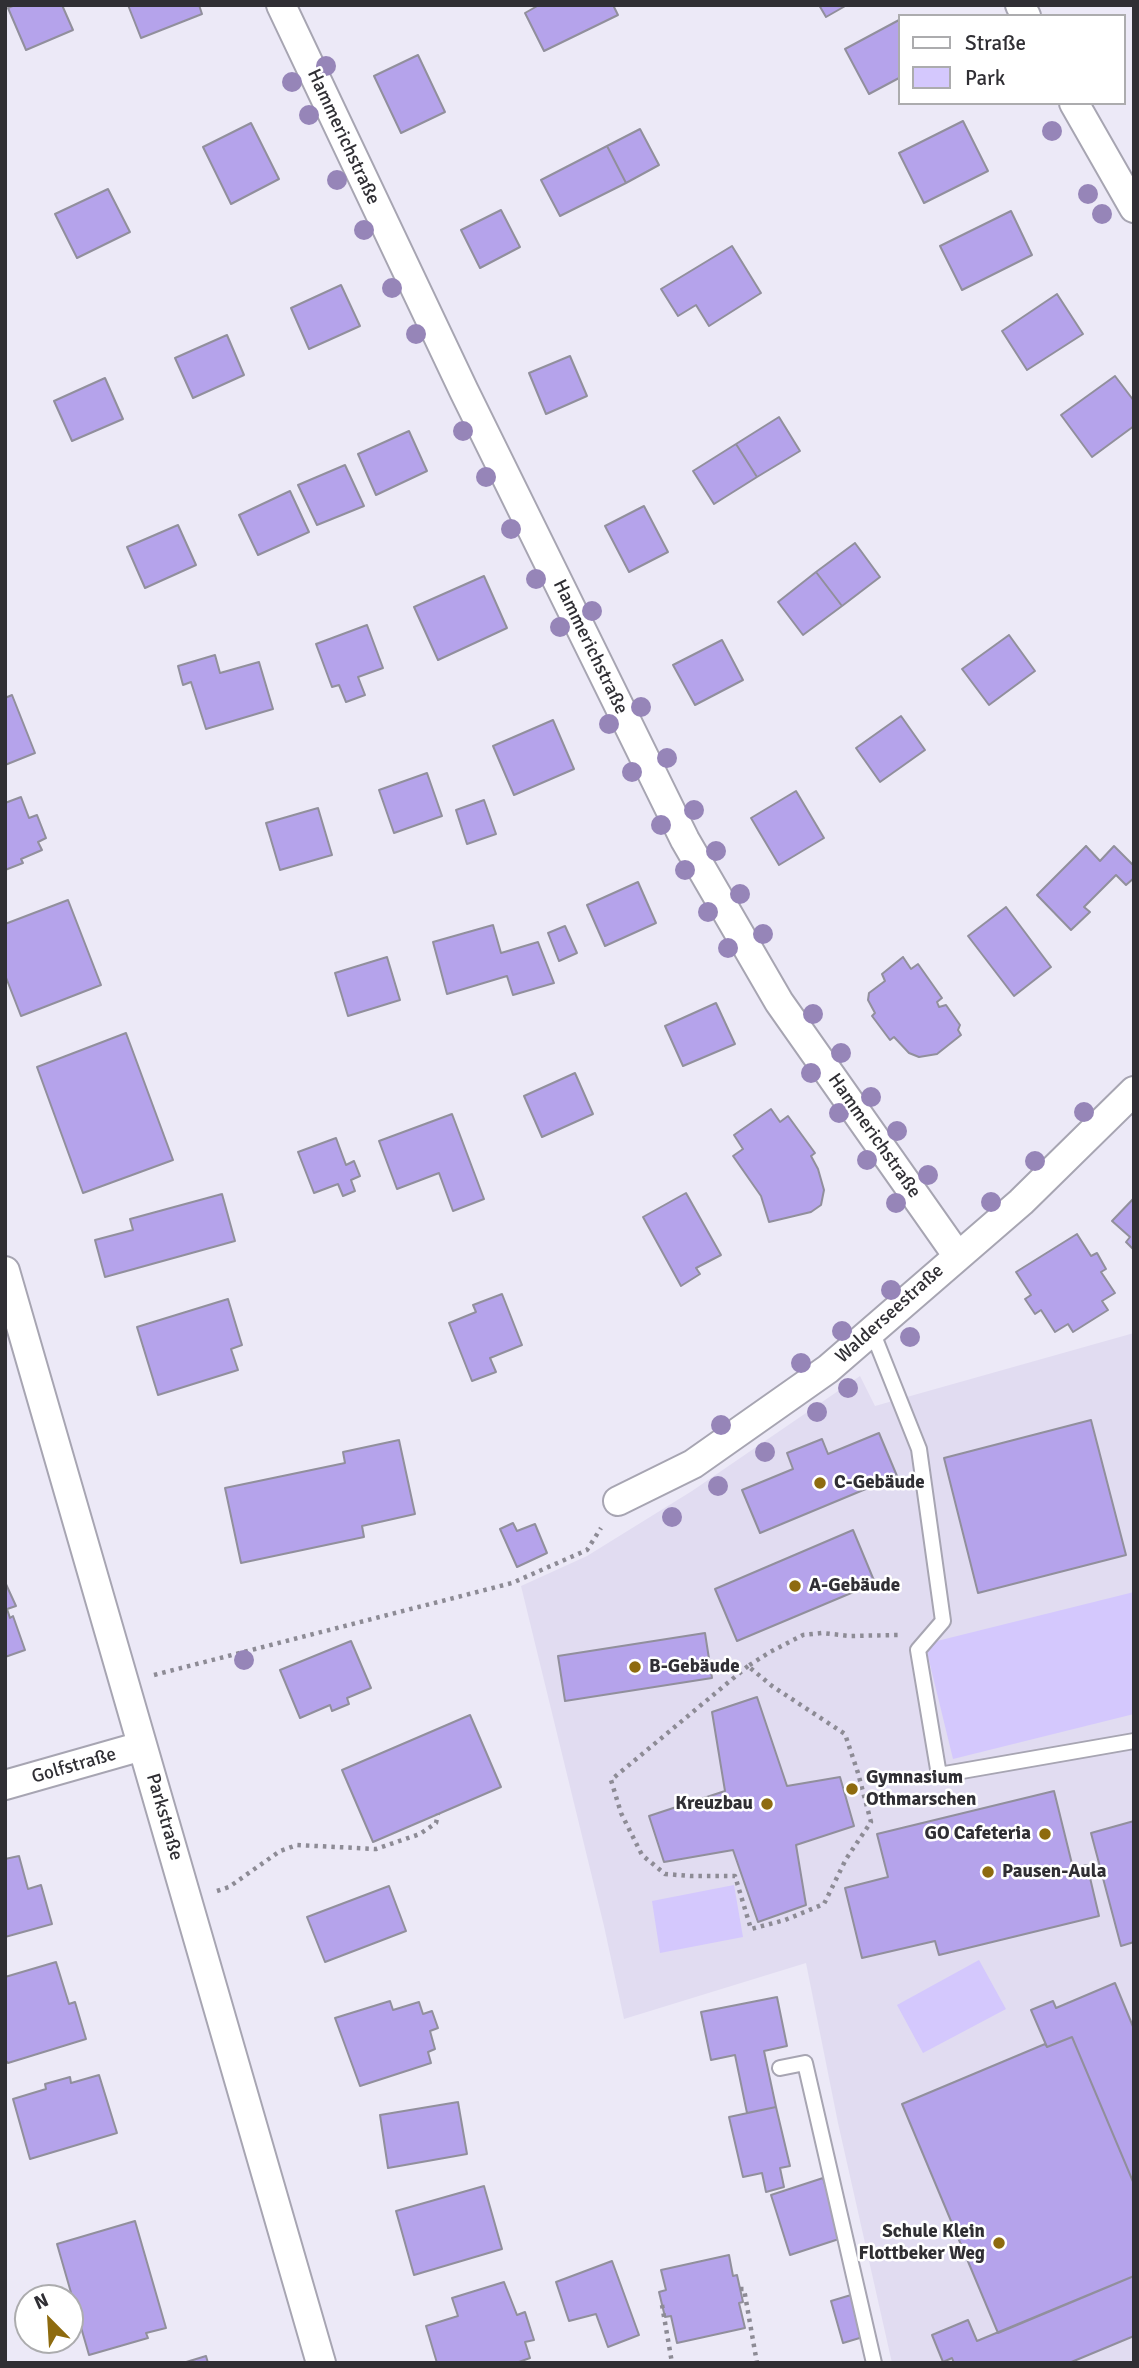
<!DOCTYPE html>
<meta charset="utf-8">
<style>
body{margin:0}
#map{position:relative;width:1139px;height:2368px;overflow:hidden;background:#ece9f7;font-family:Signika,sans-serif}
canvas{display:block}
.frame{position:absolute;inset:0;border:7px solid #302f34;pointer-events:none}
.legend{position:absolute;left:898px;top:14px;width:228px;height:91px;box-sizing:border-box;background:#fff;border:2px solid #acacae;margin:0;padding:9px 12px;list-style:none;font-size:21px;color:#302f34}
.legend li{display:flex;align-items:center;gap:14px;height:35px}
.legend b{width:35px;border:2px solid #acacae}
.north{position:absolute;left:14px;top:2284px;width:70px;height:70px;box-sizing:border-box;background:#fff;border:2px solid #acacae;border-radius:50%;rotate:336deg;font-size:19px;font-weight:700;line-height:28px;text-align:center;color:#302f34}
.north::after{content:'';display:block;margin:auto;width:24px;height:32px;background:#8e6b0f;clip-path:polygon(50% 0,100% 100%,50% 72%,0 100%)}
</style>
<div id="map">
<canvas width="1139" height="2368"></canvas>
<div class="frame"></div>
<ul class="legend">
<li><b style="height:9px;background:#fff"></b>Straße</li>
<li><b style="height:19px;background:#d4c8fd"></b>Park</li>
</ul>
<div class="north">N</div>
</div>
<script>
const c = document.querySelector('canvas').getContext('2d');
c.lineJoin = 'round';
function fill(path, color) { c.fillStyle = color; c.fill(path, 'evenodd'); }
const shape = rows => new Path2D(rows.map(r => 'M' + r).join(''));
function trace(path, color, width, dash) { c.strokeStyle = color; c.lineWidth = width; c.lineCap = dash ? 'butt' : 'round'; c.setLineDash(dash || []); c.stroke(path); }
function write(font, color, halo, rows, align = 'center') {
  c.font = font + ' Signika,sans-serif'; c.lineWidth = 5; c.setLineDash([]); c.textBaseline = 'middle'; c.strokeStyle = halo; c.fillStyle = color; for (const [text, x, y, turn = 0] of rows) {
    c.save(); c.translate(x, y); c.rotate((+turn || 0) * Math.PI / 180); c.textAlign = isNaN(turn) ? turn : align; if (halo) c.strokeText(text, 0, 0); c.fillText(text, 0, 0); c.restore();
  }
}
fill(shape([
 [1134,1333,1134,2363,892,2363,838,2123,806,1963,624,2019,604,1926,521,1586,587,1556,692,1491,860,1376,875,1406]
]), '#e1dcf1');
fill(shape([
 [1134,1592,1134,1714,953,1759,925,1644],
 [734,1885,743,1937,660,1953,652,1901],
 [979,1960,1006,2009,923,2053,897,2005]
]), '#d4c8fd');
const building = shape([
 [15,5,62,5,73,30,26,50,8,8,15,5],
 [128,5,199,5,202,14,141,38,128,5],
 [539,5,613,5,618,15,544,51,525,13,539,5],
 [819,5,847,5,826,17,819,5],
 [899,20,899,78,869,94,845,49,899,20],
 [418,55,445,112,401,133,374,76,418,55],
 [963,121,988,171,924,203,899,153,963,121],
 [251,123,279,179,231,204,203,147,251,123],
 [640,129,659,165,626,183,607,146,640,129],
 [607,146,626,183,560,216,541,180,607,146],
 [108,189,130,232,77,258,55,214,108,189],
 [501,210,520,247,480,268,461,230,501,210],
 [1011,211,1032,255,962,290,940,246,1011,211],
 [732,246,761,293,709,326,696,305,678,316,661,289,732,246],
 [341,285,360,326,309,349,291,308,341,285],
 [1057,294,1083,334,1027,370,1002,331,1057,294],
 [227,335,244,375,193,398,175,358,227,335],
 [570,356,587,396,546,414,529,373,570,356],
 [1115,376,1134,401,1134,426,1092,457,1061,415,1115,376],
 [105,378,123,419,72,441,54,401,105,378],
 [779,417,800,451,757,477,736,444,779,417],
 [409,431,427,471,376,495,358,454,409,431],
 [736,444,757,477,714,504,693,471,736,444],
 [345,465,364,506,317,525,298,485,345,465],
 [290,491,309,532,258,555,239,515,290,491],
 [644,506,668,552,629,572,605,526,644,506],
 [178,525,196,565,145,588,127,547,178,525],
 [855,543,880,577,842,606,816,572,855,543],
 [816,572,842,606,803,635,778,602,816,572],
 [484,576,507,628,438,660,414,607,484,576],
 [367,625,383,668,358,677,365,695,346,702,339,685,332,687,316,644,367,625],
 [1009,635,1035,671,989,705,962,669,1009,635],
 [722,640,743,680,695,705,673,665,722,640],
 [215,655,220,673,259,662,273,709,206,729,191,682,183,685,178,666,215,655],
 [12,695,35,753,5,765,5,698,12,695],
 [901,716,925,750,880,782,856,748,901,716],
 [553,720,574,769,514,795,493,746,553,720],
 [427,773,442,816,394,833,379,790,427,773],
 [796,791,824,838,779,865,751,818,796,791],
 [21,797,29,818,37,815,46,838,38,842,42,850,21,859,23,863,5,870,5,803,21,797],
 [484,800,496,834,467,844,456,810,484,800],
 [318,808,332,855,280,870,266,823,318,808],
 [1086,846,1100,861,1114,846,1134,866,1134,878,1126,885,1116,875,1084,907,1090,912,1071,930,1037,895,1086,846],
 [638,882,656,923,605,946,587,905,638,882],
 [68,900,101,985,21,1016,5,975,5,924,68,900],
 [1006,907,1051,967,1014,996,968,936,1006,907],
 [493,925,501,953,538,942,554,983,513,995,507,976,447,994,433,942,493,925],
 [565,926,577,953,559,961,548,933,565,926],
 [387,957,400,1000,348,1016,335,973,387,957],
 [903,957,911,969,918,964,942,998,937,1002,939,1007,946,1005,960,1025,958,1030,961,1035,937,1054,919,1057,909,1053,894,1037,890,1040,872,1016,875,1013,868,1000,869,993,885,981,882,974,903,957],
 [716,1003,735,1044,683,1066,665,1026,716,1003],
 [126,1033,173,1160,83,1193,37,1067,126,1033],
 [575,1073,593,1114,542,1137,524,1096,575,1073],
 [771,1109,780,1122,788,1116,815,1153,811,1156,818,1169,824,1190,821,1205,811,1212,769,1222,761,1196,733,1156,743,1149,734,1135,771,1109],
 [452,1114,484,1199,453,1211,439,1173,397,1189,379,1141,452,1114],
 [336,1138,346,1165,354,1161,360,1176,351,1180,355,1191,343,1196,338,1184,314,1193,298,1152,336,1138],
 [686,1193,721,1255,696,1268,700,1274,681,1286,643,1217,686,1193],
 [222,1194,235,1241,105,1277,95,1240,133,1230,130,1219,222,1194],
 [1134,1198,1134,1250,1126,1242,1130,1237,1112,1221,1134,1198],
 [1077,1234,1091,1256,1097,1253,1106,1269,1101,1272,1115,1293,1102,1301,1108,1310,1073,1332,1068,1324,1055,1332,1041,1310,1035,1314,1025,1299,1031,1295,1016,1272,1077,1234],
 [502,1294,522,1345,490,1358,496,1372,472,1381,449,1323,476,1312,473,1305,502,1294],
 [228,1299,242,1345,231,1349,238,1370,158,1395,137,1327,228,1299],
 [1091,1420,1126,1555,978,1593,944,1458,1091,1420],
 [879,1433,897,1476,760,1533,742,1490,793,1469,787,1453,822,1439,828,1454,879,1433],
 [399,1440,415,1514,362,1526,364,1537,241,1563,225,1488,345,1463,343,1452,399,1440],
 [513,1523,517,1531,535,1524,547,1553,517,1567,500,1529,513,1523],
 [853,1530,875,1583,737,1641,715,1589,853,1530],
 [5,1582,16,1606,7,1609,10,1618,13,1616,25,1650,5,1657,5,1582],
 [705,1633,712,1678,565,1701,558,1656,705,1633],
 [351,1641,371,1688,347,1698,349,1704,332,1711,330,1705,300,1718,280,1670,351,1641],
 [757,1697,787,1786,840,1777,854,1826,796,1845,806,1905,758,1922,733,1850,664,1862,649,1816,725,1791,712,1712,757,1697],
 [470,1715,501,1787,373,1842,342,1770,470,1715],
 [1054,1791,1073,1868,1087,1865,1099,1916,939,1955,935,1941,862,1958,845,1888,888,1877,877,1834,1054,1791],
 [1134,1821,1134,1942,1121,1946,1091,1833,1134,1821],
 [19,1856,28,1889,41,1885,52,1924,5,1937,5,1859,19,1856],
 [389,1886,406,1931,325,1962,307,1917,389,1886],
 [56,1962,69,2004,75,2002,86,2039,8,2063,5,2060,5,1977,56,1962],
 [1115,1983,1134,2029,1134,2184,1072,2037,1047,2047,1031,2010,1053,2001,1056,2008,1115,1983],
 [777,1997,787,2046,764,2051,776,2107,747,2113,735,2055,711,2060,701,2012,777,1997],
 [390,2001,393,2010,419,2002,423,2014,432,2011,438,2028,430,2031,435,2049,428,2052,431,2063,360,2086,335,2018,390,2001],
 [1072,2037,1134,2184,1134,2276,998,2333,902,2104,1045,2044,1047,2047,1072,2037],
 [99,2075,117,2133,30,2159,13,2099,46,2089,45,2084,70,2077,71,2083,99,2075],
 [458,2102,467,2154,388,2168,380,2115,458,2102],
 [776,2107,790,2166,780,2168,784,2187,766,2192,762,2173,743,2177,729,2117,776,2107],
 [823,2178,842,2238,790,2255,771,2195,823,2178],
 [484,2186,502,2249,414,2275,396,2211,484,2186],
 [135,2221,166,2328,146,2333,148,2338,89,2355,57,2244,135,2221],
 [729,2255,733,2276,737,2275,743,2302,739,2303,745,2328,677,2343,671,2316,665,2317,659,2292,666,2290,661,2270,729,2255],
 [612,2261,639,2335,608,2347,596,2314,569,2321,556,2282,612,2261],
 [1134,2276,1134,2336,1069,2363,954,2363,952,2358,943,2362,932,2335,968,2320,977,2341,1134,2276],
 [504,2282,517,2315,525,2312,534,2340,525,2342,530,2358,516,2363,437,2363,426,2326,458,2316,452,2298,504,2282],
 [851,2295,863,2337,843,2343,831,2301,851,2295],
 [206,2356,208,2363,183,2363,206,2356]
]);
fill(building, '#b5a3eb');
trace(building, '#918f9c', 2);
const lane = shape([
 [872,1331,919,1449,943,1621,918,1650,939,1775,1134,1741],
 [780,2068,805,2063,874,2363]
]);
const street = shape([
 [281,5,464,391,685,840,779,1002,957,1255],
 [1020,5,1026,16],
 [1074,103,1134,208],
 [5,1271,321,2363],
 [618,1501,693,1464,828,1369,1021,1202,1134,1091],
 [5,1785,142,1746]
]);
trace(lane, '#a7a5b2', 18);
trace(street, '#a7a5b2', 32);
trace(shape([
 [748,1666,611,1780,621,1813,642,1855,665,1874,691,1876,735,1876,751,1929,785,1920,824,1904,846,1859,871,1822,858,1773,845,1734,772,1686,748,1666,770,1652,803,1635,822,1633,850,1636,899,1635],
 [154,1675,512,1583,587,1550,601,1528],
 [217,1891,229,1887,280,1851,297,1845,376,1849,420,1834,436,1823,438,1814],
 [740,2289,744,2289,757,2363],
 [662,2305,672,2363]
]), '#8d8b95', 4.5, [3.5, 5]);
trace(lane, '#fff', 14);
trace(street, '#fff', 28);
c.fillStyle = '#9685b8';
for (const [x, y] of [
 [326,66],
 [292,82],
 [309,115],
 [1052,131],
 [337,180],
 [1088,194],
 [1102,214],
 [364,230],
 [392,288],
 [416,334],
 [463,431],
 [486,477],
 [511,529],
 [536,579],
 [592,611],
 [560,627],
 [641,707],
 [609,724],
 [667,758],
 [632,772],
 [694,810],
 [661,825],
 [716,851],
 [685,870],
 [740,894],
 [708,912],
 [763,934],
 [728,948],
 [813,1014],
 [841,1053],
 [811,1073],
 [871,1097],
 [1084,1112],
 [839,1113],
 [897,1131],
 [867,1160],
 [1035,1161],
 [928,1175],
 [991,1202],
 [896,1203],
 [891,1290],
 [842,1331],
 [910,1337],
 [801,1363],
 [848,1388],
 [817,1412],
 [721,1425],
 [765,1452],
 [718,1486],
 [672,1517],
 [244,1660]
]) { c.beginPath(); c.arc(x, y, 10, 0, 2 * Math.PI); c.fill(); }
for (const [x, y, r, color] of [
 [820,1483,7,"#8e6b0f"],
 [795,1586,7,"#8e6b0f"],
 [635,1667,7,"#8e6b0f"],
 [852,1789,7,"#8e6b0f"],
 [767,1804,7,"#8e6b0f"],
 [1045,1834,7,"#8e6b0f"],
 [988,1872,7,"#8e6b0f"],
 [999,2243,7,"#8e6b0f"]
]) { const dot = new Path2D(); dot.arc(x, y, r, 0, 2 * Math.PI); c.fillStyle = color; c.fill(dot); trace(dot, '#fff', 2.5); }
write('19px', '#302f34', '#fff', [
 ["Hammerichstraße",343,137,65],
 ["Hammerichstraße",590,647,64],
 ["Hammerichstraße",874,1136,55],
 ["Walderseestraße",890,1314,-42],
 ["Golfstraße",74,1766,-16],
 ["Parkstraße",164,1817,74]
]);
write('bold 19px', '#302f34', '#fff', [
 ["C-Gebäude",834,1483],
 ["A-Gebäude",809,1586],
 ["B-Gebäude",649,1667],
 ["Gymnasium",866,1778],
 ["Othmarschen",866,1800],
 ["Kreuzbau",753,1804,"right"],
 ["GO Cafeteria",1031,1834,"right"],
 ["Pausen-Aula",1002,1872],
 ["Schule Klein",985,2232,"right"],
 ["Flottbeker Weg",985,2254,"right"]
], 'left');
</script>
